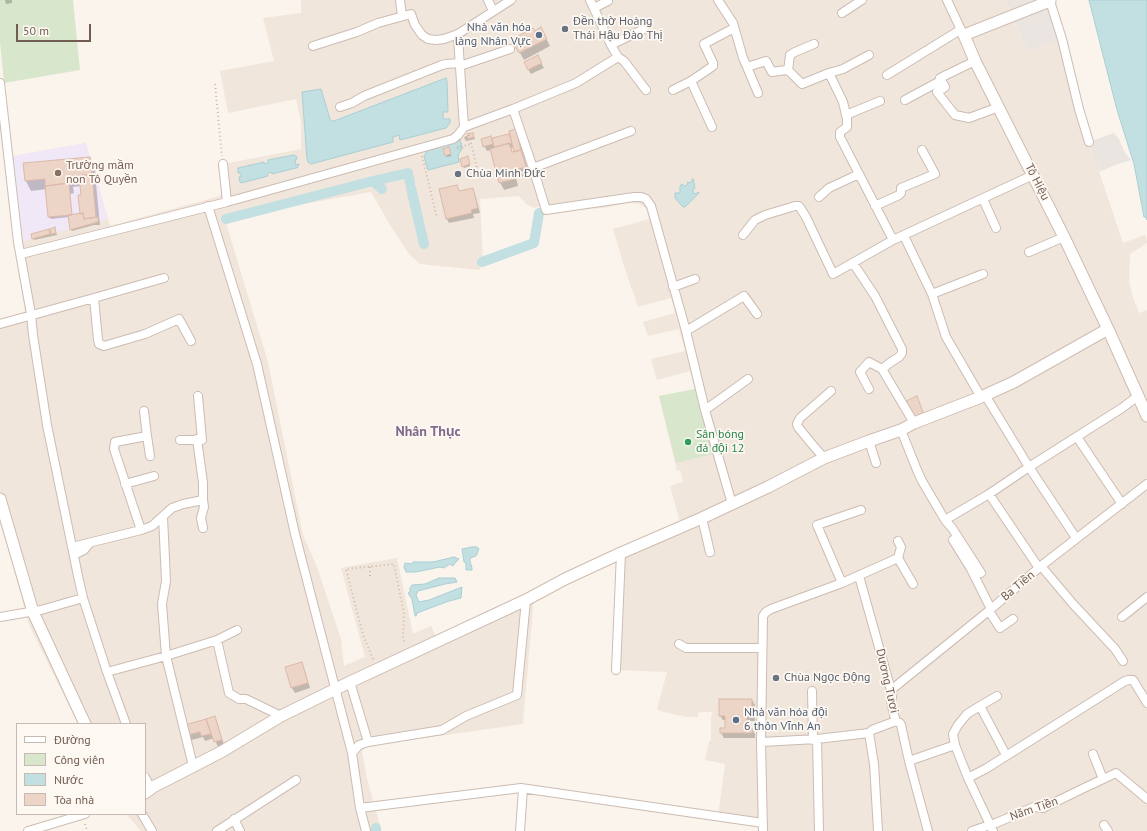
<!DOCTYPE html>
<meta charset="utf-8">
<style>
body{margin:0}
#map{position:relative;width:1147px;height:831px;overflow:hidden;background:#faf4ec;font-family:"PT Sans",sans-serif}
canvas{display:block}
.legend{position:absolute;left:16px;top:723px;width:130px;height:92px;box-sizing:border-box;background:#fdf8f2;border:1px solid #c6bab2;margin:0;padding:5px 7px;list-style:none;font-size:12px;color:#735c52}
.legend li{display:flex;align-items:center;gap:8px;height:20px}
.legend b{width:20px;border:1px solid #c6bab2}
.scale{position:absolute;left:16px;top:24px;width:75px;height:18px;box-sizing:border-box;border:2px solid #735c52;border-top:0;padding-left:5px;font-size:12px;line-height:14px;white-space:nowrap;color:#735c52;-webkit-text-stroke:3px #fdf8f2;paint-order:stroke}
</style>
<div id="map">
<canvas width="1147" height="831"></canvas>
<ul class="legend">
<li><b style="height:5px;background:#fff"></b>Đường</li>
<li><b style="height:11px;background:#d8e7cc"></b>Công viên</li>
<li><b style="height:11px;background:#c2dfe2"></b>Nước</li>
<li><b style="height:11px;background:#ecd4c7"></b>Tòa nhà</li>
</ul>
<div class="scale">50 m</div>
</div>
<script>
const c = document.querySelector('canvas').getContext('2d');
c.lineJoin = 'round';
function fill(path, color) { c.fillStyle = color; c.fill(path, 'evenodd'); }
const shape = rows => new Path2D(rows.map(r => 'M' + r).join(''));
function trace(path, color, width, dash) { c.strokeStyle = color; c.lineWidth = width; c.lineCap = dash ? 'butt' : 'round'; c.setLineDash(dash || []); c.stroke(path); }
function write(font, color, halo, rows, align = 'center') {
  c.font = font + ' "PT Sans",sans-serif'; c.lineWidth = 3.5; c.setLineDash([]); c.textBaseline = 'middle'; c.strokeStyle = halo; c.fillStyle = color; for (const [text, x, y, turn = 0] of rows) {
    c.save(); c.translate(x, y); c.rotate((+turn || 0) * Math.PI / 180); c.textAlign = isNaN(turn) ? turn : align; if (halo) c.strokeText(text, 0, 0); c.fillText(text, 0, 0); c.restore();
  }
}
fill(shape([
 [301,0,1005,0,1027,51,1062,39,1089,142,1123,243,1145,235,1147,240,1147,243,1130,254,1129,281,1133,298,1139,313,1147,310,1147,831,763,831,763,823,718,817,725,764,705,760,709,741,711,741,711,720,712,712,701,712,698,713,698,717,687,717,660,711,657,709,667,672,616,670,621,553,680,522,670,486,683,482,680,470,677,471,659,396,695,389,690,371,657,380,651,359,685,351,679,329,648,336,643,322,675,313,671,298,638,307,624,266,613,229,649,219,646,208,639,204,629,203,604,208,575,210,545,215,541,206,534,208,526,204,519,196,480,199,483,264,479,270,420,264,409,254,390,225,371,192,298,205,226,223,268,362,303,535,317,567,341,639,344,666,365,657,341,568,397,558,413,634,431,626,438,641,534,595,523,724,368,746,365,748,362,751,367,779,380,825,371,828,372,831,141,831,126,814,145,814,145,724,78,724,29,625,0,518,0,319,25,312,15,243,23,241,13,156,86,143,110,226,220,196,222,192,218,165,301,149,301,123,296,99,228,113,220,71,274,61,263,18,301,13]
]), '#f1e6db');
fill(shape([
 [1005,0,1050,0,1062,39,1027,51],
 [1114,133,1119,139,1125,153,1131,160,1118,164,1099,172,1089,142]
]), '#ebe5e1');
fill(shape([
 [86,143,108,219,23,241,13,156]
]), '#f1e8f7');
fill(shape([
 [0,0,73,0,80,70,4,83,0,42],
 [695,389,713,454,676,463,659,396]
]), '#d8e7cc');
const water = shape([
 [1089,0,1147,0,1147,220,1146,217,1144,217,1134,164,1117,110,1089,0],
 [446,78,447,81,448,112,443,112,443,119,450,119,450,123,446,128,400,140,399,135,393,137,393,142,311,164,308,162,307,159,302,92,321,89,330,119,331,121,334,121,446,78],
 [460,140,462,146,457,147,458,149,463,147,458,155,459,162,428,170,424,157,427,150,430,148,460,140],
 [294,155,297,157,297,159,295,160,296,165,299,164,298,167,296,168,272,174,271,172,267,174,268,176,241,183,240,182,239,177,241,177,241,173,238,173,238,168,264,162,264,164,268,163,268,160,294,155],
 [693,179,694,180,693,182,695,184,694,186,695,188,693,190,693,192,695,194,699,192,699,193,685,207,683,207,675,198,675,193,680,193,680,186,682,184,684,186,687,185,688,184,687,182,690,183,693,179],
 [472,547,477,547,479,549,476,556,470,558,470,561,472,568,472,570,466,570,466,563,464,562,462,549,472,547],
 [454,557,459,559,455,563,453,566,450,564,444,568,440,567,416,572,406,572,404,567,405,563,412,564,413,562,433,562,454,557],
 [439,578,455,578,457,582,445,584,418,591,416,595,419,602,429,600,462,587,461,598,449,601,417,613,416,616,415,616,412,599,408,593,410,592,410,588,412,585,425,584,439,578]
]);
fill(water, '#c2dfe2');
trace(water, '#aacfd3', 1);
fill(shape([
 [5,0,12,0,12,3,6,4],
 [535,32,545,36,550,46,524,60,515,44],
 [540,61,544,68,531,74,528,69],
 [515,130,518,135,529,175,516,178,518,186,504,190,500,182,491,150,487,151,484,146,492,139,511,134],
 [514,147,516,152,513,153,511,148],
 [473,134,475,139,466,141,464,137],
 [450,150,451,156,447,157,446,155],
 [89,158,95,168,97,184,96,184,100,225,94,225,72,231,69,217,51,219,49,217,47,189,31,191,26,181],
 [81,186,82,196,81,213,72,216,70,194,74,193,73,187],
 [468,160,470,166,464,168,463,166],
 [457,186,460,192,472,189,475,194,480,213,473,214,474,218,449,223,447,219],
 [55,229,57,235,34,240,33,238,32,234],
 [301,664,304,668,310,688,295,693,292,688,286,668],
 [752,700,755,705,755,721,750,721,750,729,752,729,755,734,755,738,724,738,721,733,721,729,726,729,726,720,723,720,720,716],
 [214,718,217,722,224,745,218,747,214,738,205,741,203,737,191,740,189,735,186,725]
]), '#0003');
trace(shape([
 [373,181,408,173,410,183],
 [411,188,424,244],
 [226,219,373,181,382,189],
 [482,262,534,243,539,213],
 [376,828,376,831]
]), '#c2dfe2', 10);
const building = shape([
 [541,27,547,39,519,53,513,43,520,40,518,36,533,28,535,31,541,27],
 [538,55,542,63,528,70,524,62,538,55],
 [516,129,521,150,514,152,509,131,516,129],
 [473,133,474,137,468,139,467,134,473,133],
 [509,134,512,143,494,147,492,138,509,134],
 [491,136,493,144,483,147,481,139,491,136],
 [509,143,512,152,521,150,526,167,512,171,515,179,499,183,490,149,509,143],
 [449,147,451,154,445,156,443,149,449,147],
 [468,156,470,164,462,167,460,159,468,156],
 [90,157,92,174,68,177,69,183,45,186,45,179,25,181,23,163,90,157],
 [92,174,96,217,84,219,83,213,80,214,78,195,81,195,79,176,92,174],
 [69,183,72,215,48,217,45,186,69,183],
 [457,185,459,191,473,188,478,208,471,210,472,213,446,219,439,189,457,185],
 [83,213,84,219,98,217,98,222,70,230,68,215,83,213],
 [55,227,56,233,51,234,50,229,55,227],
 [49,229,50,234,32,239,31,234,49,229],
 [917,396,924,415,914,419,906,401,917,396],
 [302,662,308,683,291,688,285,667,302,662],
 [719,699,752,699,752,716,747,716,747,728,752,728,752,733,720,733,720,728,725,728,725,716,719,716,719,699],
 [215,716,222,740,214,742,206,719,215,716],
 [206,719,211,734,201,736,200,732,188,735,185,725,206,719]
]);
fill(building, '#ecd4c7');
trace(building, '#ddbaaa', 1);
const street = shape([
 [400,0,402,16],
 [488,0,493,11],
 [590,0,611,45,618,57,624,61,646,90],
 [718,0,733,23,743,58,747,67,766,61,772,72,786,70,790,72,802,84,829,73,843,102,847,119,847,127,840,132,840,137,893,240],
 [947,0,963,34],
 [1050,1,1062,39,1079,109,1089,142],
 [594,8,608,1],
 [842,13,862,0],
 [458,34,458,37,464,127],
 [611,45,644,29],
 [313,46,357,32,378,23,411,14,415,25,422,35,428,39,436,40,444,39,458,34,511,0],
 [975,61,940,78,945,87,937,92,955,115,969,118,999,107],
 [460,66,510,49],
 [747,67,758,93],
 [788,71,790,55,795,52,814,44],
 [829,73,843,69,869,55],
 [887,75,960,30],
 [0,83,18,242,31,314,33,335,47,425,78,576,83,598,107,672,126,724],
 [673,90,691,81],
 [905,100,942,80],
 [340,107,352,103,364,96,442,65,446,64,460,63],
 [513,109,533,168,546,210,634,197,641,197,646,199,651,206,686,331,705,410,732,504],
 [846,115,880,101],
 [712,127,691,81,713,66,713,63,704,44,734,28],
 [223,164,227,202],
 [533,168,631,131],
 [819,197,829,188,859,174],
 [983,199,996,228],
 [208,206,257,364,295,534,352,753,360,808,366,831],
 [875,206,899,195,901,193,901,188,935,174,922,150],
 [743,235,755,220,765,215,795,206,799,206,806,217,833,274,893,240,1033,175],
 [904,236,932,294,946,337,981,397],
 [1029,252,1064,237],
 [21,254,227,202,453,139,458,135,464,127,513,109,576,83,618,57],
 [853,263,875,296,902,349,902,353,899,357,891,362,882,369,914,423],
 [673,287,695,279],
 [932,294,983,274],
 [94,298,98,340,99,344,104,346,145,334,179,319,191,341],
 [0,324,94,298,164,278],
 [686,331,744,296,757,314],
 [869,389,861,374,860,372,869,362,882,369],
 [985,395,1029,467,1076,538],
 [705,410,748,379],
 [901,430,917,470,922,481,945,520,952,528,981,573],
 [147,436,150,456],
 [1077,437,1122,504],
 [197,439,203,483,203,500],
 [180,440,202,440,198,396],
 [869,441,876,463],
 [824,458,811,443,798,427,797,424,800,418,831,391],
 [125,484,154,476],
 [989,494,1039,568],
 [163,517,166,581,162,604,166,656,193,766],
 [702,518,710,552],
 [945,520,989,494,1029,467,1122,408,1138,396],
 [141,530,152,526,172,508,183,504,203,500,204,507,201,518,203,528],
 [953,540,971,569,991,609],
 [898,541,901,547,898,558],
 [72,547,141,530,114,449,115,442,147,436,144,411],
 [74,555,84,550,89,544],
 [1041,566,1073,604,1115,649,1123,661],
 [859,576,891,690,892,697,891,701,894,715,896,721,900,723,901,725,909,761,928,831],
 [842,583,817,525,861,510],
 [989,611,1000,628,1013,619],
 [0,617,41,610,83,598],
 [1122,617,1147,597],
 [217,640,229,693,239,699,246,699,281,716],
 [679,644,686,648,762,648],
 [616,670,621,553],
 [107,672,166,656,217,640,237,630],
 [350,682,368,742],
 [891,690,991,609,1041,566,1147,484],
 [812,691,813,740],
 [980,706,997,696],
 [869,733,874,764,878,831],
 [817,739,819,831],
 [761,742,817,739,869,733,872,730,896,721],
 [955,745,953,734,958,725,967,714,980,706,1006,755],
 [352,753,359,745,368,742,442,730,466,716,517,695,526,600],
 [1093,754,1103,779],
 [909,761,955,745,968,778,993,831],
 [145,777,151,789],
 [968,778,987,768,1125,681,1129,680,1133,680,1147,703],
 [360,808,521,788,763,823],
 [142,814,152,831],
 [234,819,240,831],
 [1104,825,1108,831],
 [28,831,85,814],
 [217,831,296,780],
 [520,831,523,789],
 [763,831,761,742,763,616,766,612,771,609,842,583,898,558,913,584],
 [972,831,996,823,1034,807,1043,808,1082,789,1116,773,1147,799]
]);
const secondary = shape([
 [1050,0,1050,1,964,35,975,61,1064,237,1108,329,1147,416],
 [0,499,33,612,85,724],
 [145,793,153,787,221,752,281,716,350,682,526,600,565,579,621,553,702,518,768,487,824,458,869,441,901,430,914,423,981,397,1014,382,1108,329]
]);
trace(street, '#ccbcb3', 10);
trace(secondary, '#cebcb1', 13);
trace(shape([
 [215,84,222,156],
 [469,135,480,180],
 [457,148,471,144],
 [422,156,437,218],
 [370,567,370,577],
 [373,659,363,635,346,569,394,564,404,614,403,637,405,643],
 [85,824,87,831]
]), '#d2b7aa', 2, [1, 3]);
trace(street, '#fff', 8);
trace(secondary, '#fff', 11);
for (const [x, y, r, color] of [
 [565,29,4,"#6b7280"],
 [539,35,4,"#5c6f8a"],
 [58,173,4,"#8d6e63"],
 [458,174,4,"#6b7280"],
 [688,442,4,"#2e9e5b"],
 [776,678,4,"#6b7280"],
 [736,720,4,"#5c6f8a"]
]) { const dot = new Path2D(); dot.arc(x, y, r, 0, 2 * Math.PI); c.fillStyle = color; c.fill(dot); trace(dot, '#fdf8f2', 1.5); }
write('12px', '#5b616d', '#fdf8f2', [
 ["Đền thờ Hoàng",573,22],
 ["Thái Hậu Đào Thị",573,36],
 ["Chùa Minh Đức",466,174],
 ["Chùa Ngọc Động",784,678]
], 'left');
write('12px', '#4e5e75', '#fdf8f2', [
 ["Nhà văn hóa",531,28],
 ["làng Nhân Vực",531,42],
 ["Nhà văn hóa đội",744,713,"left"],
 ["6 thôn Vĩnh An",744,727,"left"]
], 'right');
write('12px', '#785e54', '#fdf8f2', [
 ["Trường mầm",66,166],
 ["non Tô Quyền",66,180]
], 'left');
write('12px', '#735c52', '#fdf8f2', [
 ["Tô Hiệu",1037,182,63],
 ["Ba Tiền",1018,586,-40],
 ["Dương Tươi",887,681,77],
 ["Năm Tiền",1034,809,-19]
]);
write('12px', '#27864d', '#fdf8f2', [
 ["Sân bóng",696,435],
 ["đá đội 12",696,449]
], 'left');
write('bold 14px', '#806a8e', '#fdf8f2', [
 ["Nhân Thục",428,432]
]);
</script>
